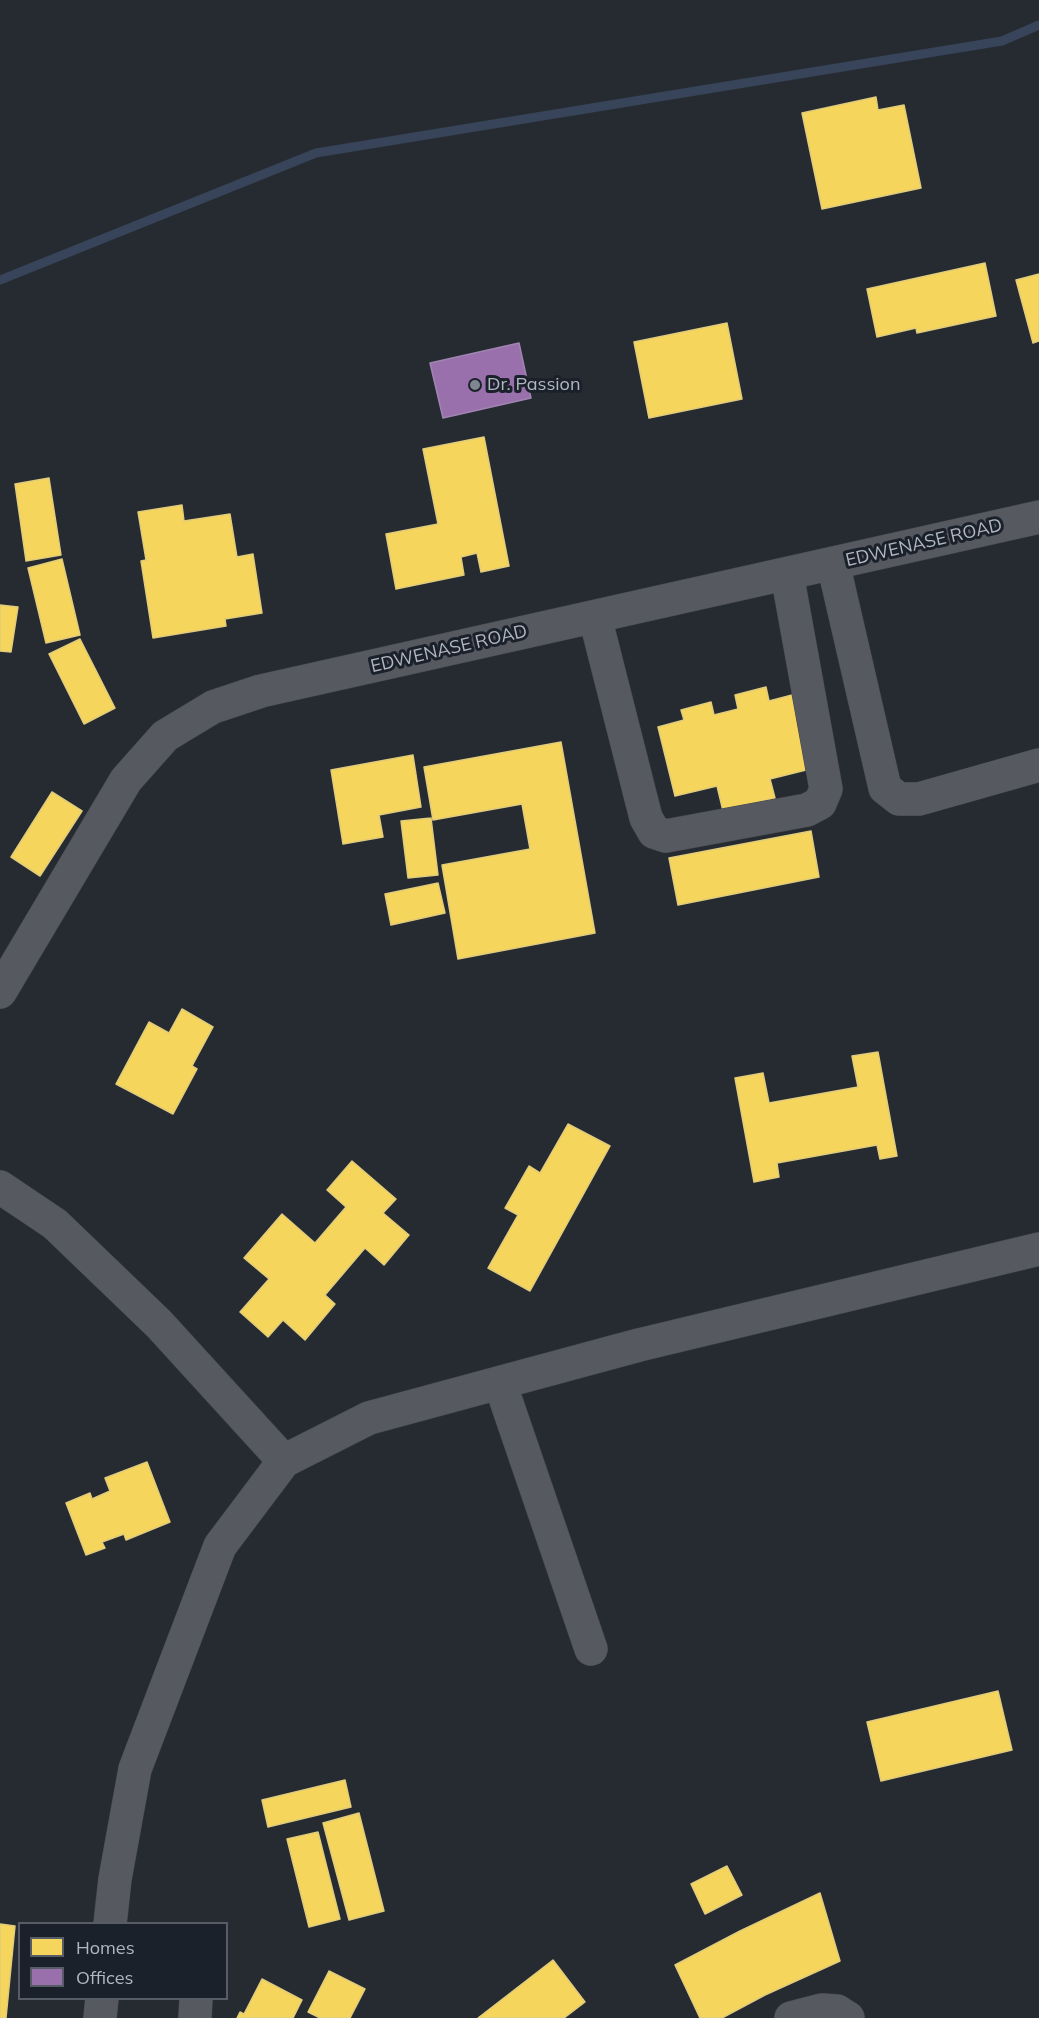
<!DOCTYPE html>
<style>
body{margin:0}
#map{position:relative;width:1039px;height:2018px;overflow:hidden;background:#262b31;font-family:Mulish,sans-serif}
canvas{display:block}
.legend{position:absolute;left:18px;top:1922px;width:210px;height:78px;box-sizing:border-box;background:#1b212a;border:2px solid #575d67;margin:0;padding:8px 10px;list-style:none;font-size:18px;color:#b0b7c2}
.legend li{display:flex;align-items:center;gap:12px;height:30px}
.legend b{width:30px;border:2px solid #575d67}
</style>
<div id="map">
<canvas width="1039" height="2018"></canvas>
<ul class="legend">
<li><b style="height:16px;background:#f6d55c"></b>Homes</li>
<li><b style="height:16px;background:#9970ab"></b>Offices</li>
</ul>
</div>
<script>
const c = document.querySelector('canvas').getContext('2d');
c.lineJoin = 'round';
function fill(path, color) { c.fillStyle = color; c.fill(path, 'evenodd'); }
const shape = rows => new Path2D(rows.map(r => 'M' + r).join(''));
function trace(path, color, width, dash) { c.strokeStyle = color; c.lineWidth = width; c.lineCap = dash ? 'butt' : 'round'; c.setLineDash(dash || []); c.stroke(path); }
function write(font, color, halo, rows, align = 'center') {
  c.font = font + ' Mulish,sans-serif'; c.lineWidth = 6; c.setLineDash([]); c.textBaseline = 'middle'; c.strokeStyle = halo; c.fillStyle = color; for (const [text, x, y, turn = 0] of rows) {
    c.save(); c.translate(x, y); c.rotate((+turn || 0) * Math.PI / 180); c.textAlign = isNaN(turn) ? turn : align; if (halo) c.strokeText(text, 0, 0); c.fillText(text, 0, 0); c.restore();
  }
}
const homes = shape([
 [876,97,878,110,904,105,921,188,822,209,802,113,876,97],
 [985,263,996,316,917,333,916,328,877,337,867,289,985,263],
 [1039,274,1039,341,1033,343,1016,280,1039,274],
 [727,323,742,399,649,418,634,342,727,323],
 [484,437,509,566,481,572,477,553,461,557,464,575,396,589,386,534,438,524,423,449,484,437],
 [49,478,61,555,26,561,15,484,49,478],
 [182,505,184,521,230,514,237,557,253,554,262,613,225,619,226,626,153,638,141,561,146,560,138,512,182,505],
 [62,559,80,635,46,643,28,568,62,559],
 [0,605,18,607,11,652,0,651,0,605],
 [80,639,115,708,84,724,49,654,80,639],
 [766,687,769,701,792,695,810,769,770,779,775,798,723,811,717,786,675,796,658,727,684,720,681,710,711,702,714,715,738,709,735,695,766,687],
 [561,742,595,933,458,959,442,865,530,849,522,804,433,820,424,767,561,742],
 [413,755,421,807,379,815,383,837,343,844,331,770,413,755],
 [52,792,82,811,40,876,11,857,52,792],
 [431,818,438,875,408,878,401,821,431,818],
 [811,831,819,877,678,905,669,858,811,831],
 [438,883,445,913,391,925,385,894,438,883],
 [182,1009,213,1027,192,1066,197,1069,173,1114,116,1084,149,1022,169,1033,182,1009],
 [878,1052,897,1156,880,1159,877,1145,777,1163,779,1177,754,1182,735,1078,763,1073,769,1103,858,1087,852,1056,878,1052],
 [568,1124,610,1146,530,1291,488,1268,518,1215,505,1208,529,1166,540,1173,568,1124],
 [352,1161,396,1199,383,1213,409,1235,384,1265,365,1248,325,1295,335,1304,305,1340,283,1320,268,1337,240,1312,269,1279,244,1258,282,1214,315,1243,346,1207,327,1190,352,1161],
 [147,1462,170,1522,126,1540,124,1534,102,1542,105,1548,86,1555,66,1503,90,1493,92,1499,110,1491,105,1478,147,1462],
 [998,1691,1012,1750,881,1781,867,1722,998,1691],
 [345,1780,351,1807,268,1827,262,1800,345,1780],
 [359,1813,384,1911,349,1920,323,1823,359,1813],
 [318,1832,340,1919,309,1927,287,1839,318,1832],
 [727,1866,742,1895,705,1914,691,1884,727,1866],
 [820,1893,840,1961,765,1995,722,2018,700,2018,675,1965,740,1931,820,1893],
 [0,1924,15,1926,6,2018,0,2018,0,1924],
 [553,1960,585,2002,564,2018,478,2018,553,1960],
 [329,1971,365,1989,350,2018,320,2018,308,2012,329,1971],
 [262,1979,302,2000,293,2018,237,2018,240,2012,244,2014,262,1979]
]);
fill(homes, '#f6d55c');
trace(homes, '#e1cc7b', 1.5);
const offices = shape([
 [519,343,531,398,443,418,430,363,519,343]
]);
fill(offices, '#9970ab');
trace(offices, '#a085b2', 1.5);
trace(shape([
 [0,280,316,153,1002,41,1039,25]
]), '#374459', 9);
const minor = shape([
 [833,563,885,788,899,799,919,799,1039,765],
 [595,617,646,818,654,832,666,836,807,810,820,803,826,789,787,574],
 [0,992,126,780,165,736,213,707,261,691,1039,517],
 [0,1187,55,1224,159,1324,284,1461],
 [500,1383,591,1649],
 [110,1924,115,1879,135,1769,220,1546,284,1461,369,1418,639,1345,1039,1249],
 [100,2018,102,1998],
 [195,2018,196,1998],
 [791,2018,822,2010,837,2011,848,2018]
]);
trace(minor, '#44474c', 34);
trace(minor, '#56595f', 33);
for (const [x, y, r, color] of [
 [475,385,6,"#80868f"]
]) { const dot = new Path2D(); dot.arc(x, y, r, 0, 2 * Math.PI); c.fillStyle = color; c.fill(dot); trace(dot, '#1b212a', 2); }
write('18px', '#b0b7c2', '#1b212a', [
 ["Dr. Passion",487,385]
], 'left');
write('18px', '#b0b7c2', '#1b212a', [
 ["EDWENASE ROAD",924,543,-13],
 ["EDWENASE ROAD",449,649,-13]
]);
</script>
